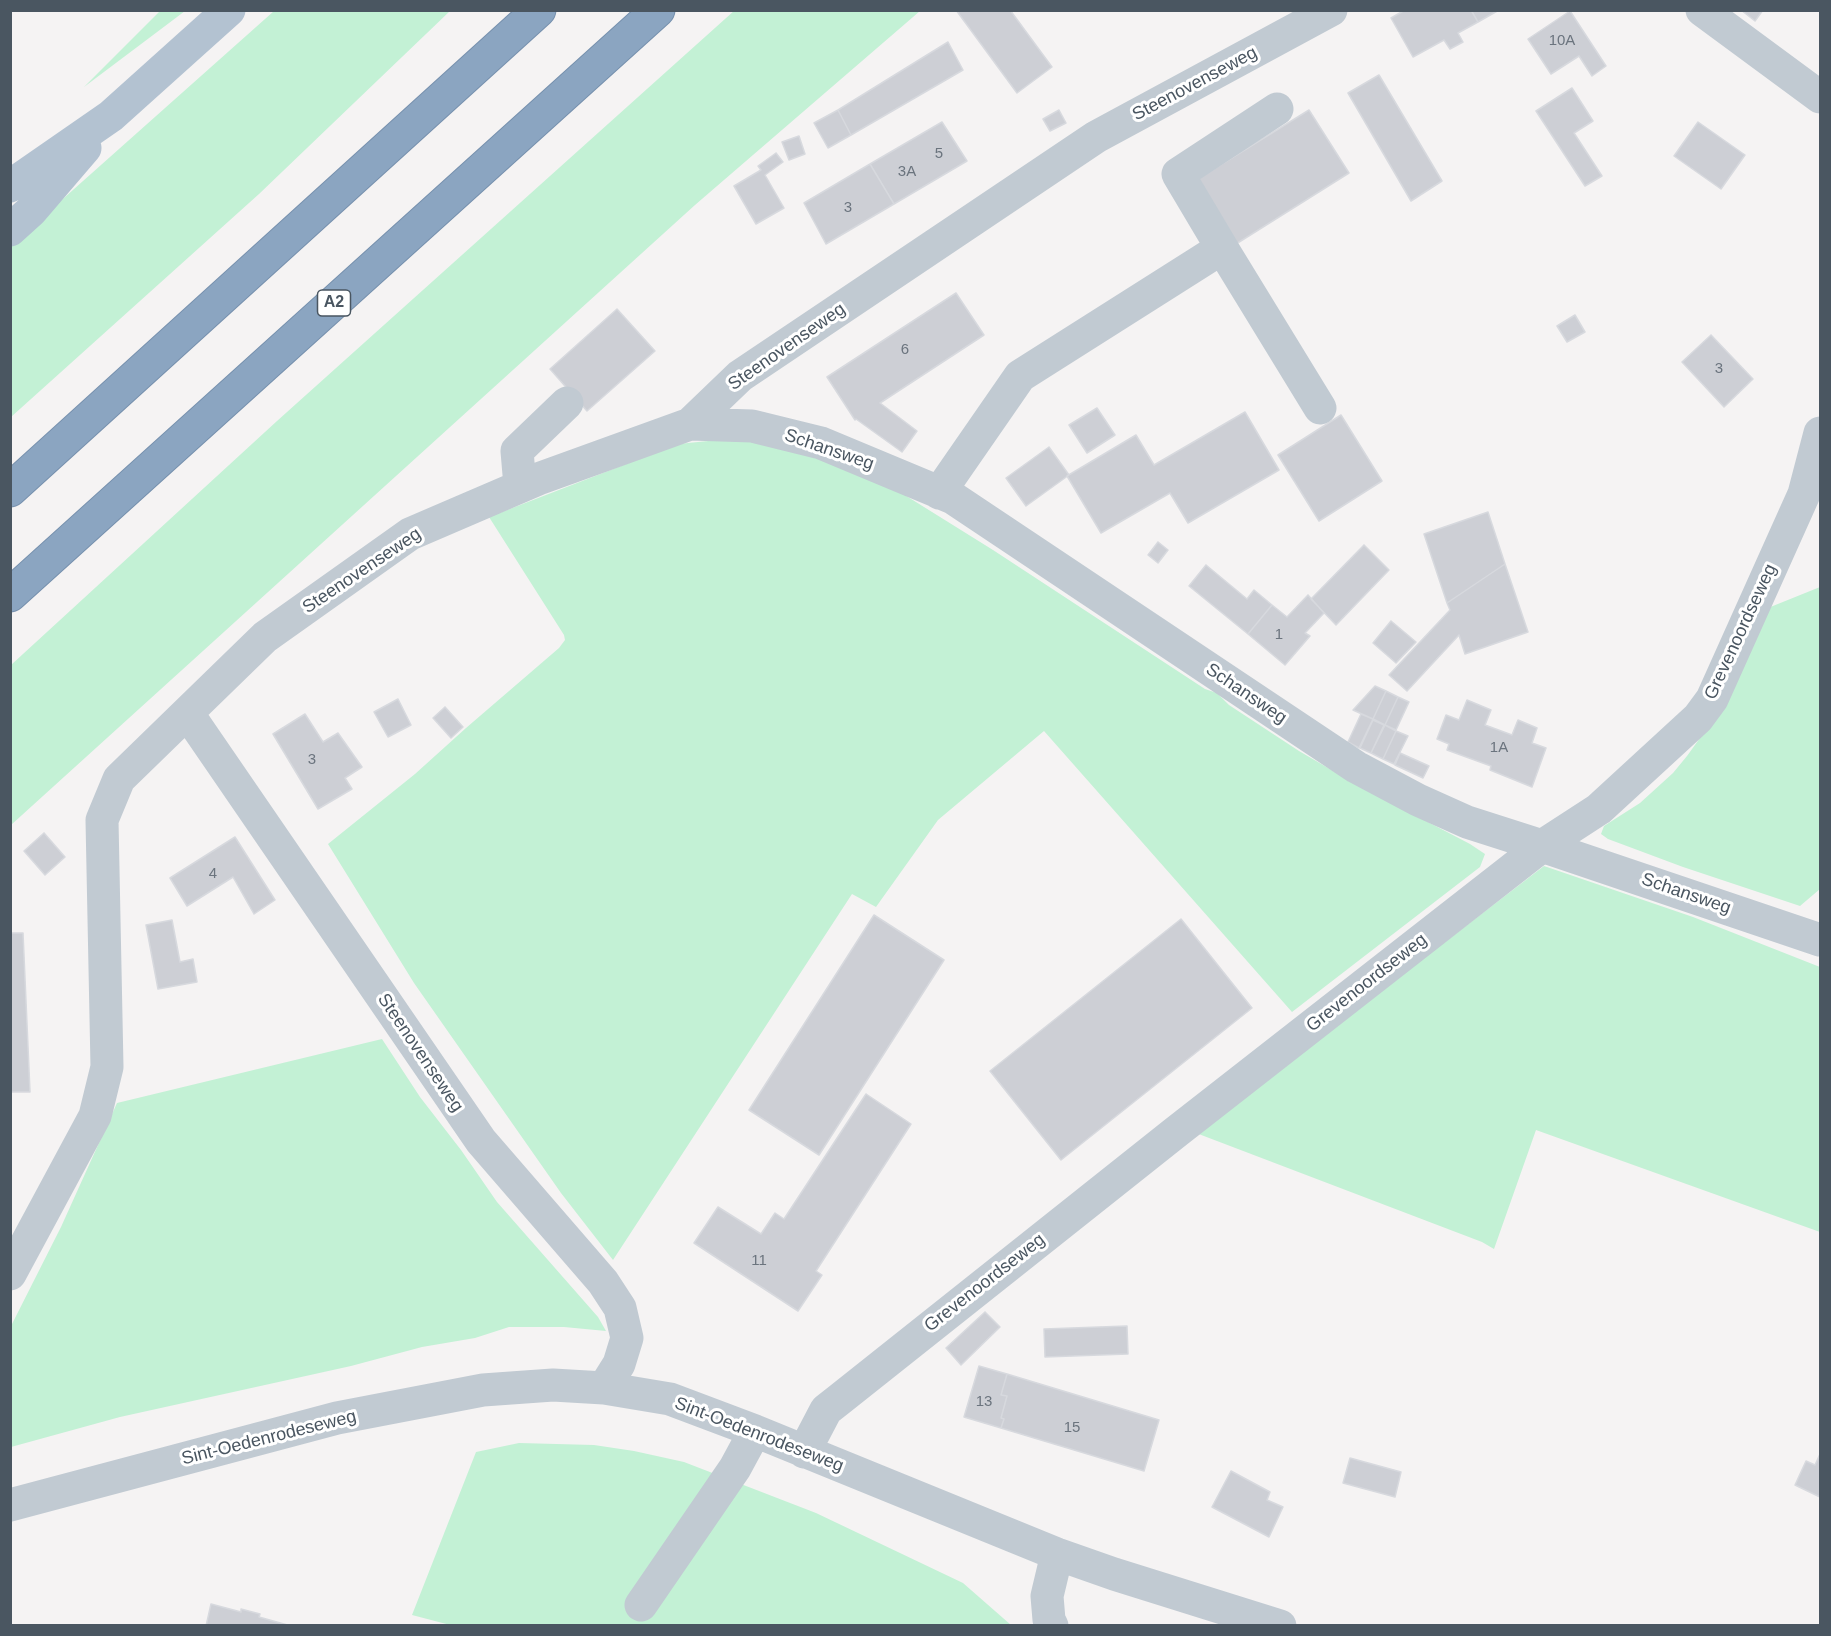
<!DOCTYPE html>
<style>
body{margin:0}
#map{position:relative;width:1831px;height:1636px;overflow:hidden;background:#f5f3f3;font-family:Arial,sans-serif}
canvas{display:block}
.frame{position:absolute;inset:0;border:12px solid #4a5661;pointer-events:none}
</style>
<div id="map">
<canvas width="1831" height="1636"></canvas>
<div class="frame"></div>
</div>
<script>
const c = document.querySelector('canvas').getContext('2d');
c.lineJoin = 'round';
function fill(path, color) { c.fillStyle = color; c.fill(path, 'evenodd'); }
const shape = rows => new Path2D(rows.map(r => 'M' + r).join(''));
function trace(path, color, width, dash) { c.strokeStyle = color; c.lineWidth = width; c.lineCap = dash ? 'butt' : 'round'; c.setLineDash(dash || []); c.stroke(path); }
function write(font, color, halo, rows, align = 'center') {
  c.font = font + ' Arial,sans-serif'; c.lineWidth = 6; c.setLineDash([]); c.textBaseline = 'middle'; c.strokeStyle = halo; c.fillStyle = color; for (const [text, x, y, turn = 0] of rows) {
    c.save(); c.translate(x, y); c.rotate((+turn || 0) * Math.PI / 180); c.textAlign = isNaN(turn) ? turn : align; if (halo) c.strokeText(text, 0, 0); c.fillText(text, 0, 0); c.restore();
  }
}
fill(shape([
 [160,10,185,11,84,87,160,11],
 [735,10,920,11,695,205,11,825,11,665,277,421],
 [274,11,450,11,259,194,11,417,10,246],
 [718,440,782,442,863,469,993,550,1205,689,1217,693,1229,705,1299,751,1359,786,1470,844,1485,854,1480,867,1292,1012,1044,731,938,820,876,907,852,894,613,1260,561,1193,414,983,328,844,415,774,466,728,559,648,565,640,564,635,489,517,678,444],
 [1820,587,1820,889,1800,906,1683,867,1608,839,1601,834,1604,826,1640,803,1673,773,1687,756,1700,738,1763,610],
 [1544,866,1693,917,1820,967,1820,1232,1536,1130,1494,1249,1482,1242,1196,1133],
 [382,1039,420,1097,461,1150,497,1202,598,1317,606,1331,564,1327,509,1327,475,1338,422,1347,351,1366,120,1417,11,1447,11,1326,61,1227,117,1103],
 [519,1443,594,1445,634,1451,684,1462,816,1513,963,1583,1011,1625,454,1626,412,1615,476,1452]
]), '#c3f1d5');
const building = shape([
 [956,10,1010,10,1052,67,1017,93,956,10],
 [1405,10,1471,10,1478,22,1458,33,1463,42,1450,49,1444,40,1413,57,1391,18,1405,10],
 [1471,10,1499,10,1478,22,1471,10],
 [1741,10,1763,10,1755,21,1741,10],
 [1570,11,1606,66,1592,76,1579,56,1551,74,1528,39,1570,11],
 [948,42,963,70,851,135,838,110,948,42],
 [1379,75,1442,181,1411,201,1348,93,1379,75],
 [1572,88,1593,121,1574,133,1602,176,1585,186,1536,111,1572,88],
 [838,110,851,135,828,148,814,123,838,110],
 [1059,110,1066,123,1050,131,1043,119,1059,110],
 [1309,110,1349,173,1236,244,1196,180,1309,110],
 [942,122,967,161,894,204,870,164,942,122],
 [1698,122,1745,155,1721,189,1674,156,1698,122],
 [799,136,805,154,789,160,782,142,799,136],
 [776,153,783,162,765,175,784,208,756,224,734,186,761,170,758,166,776,153],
 [870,164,894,204,826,244,804,203,870,164],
 [956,293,984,335,880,403,917,431,902,452,856,419,855,420,827,377,956,293],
 [617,309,655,351,587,411,550,369,617,309],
 [1575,315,1585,332,1567,342,1557,326,1575,315],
 [1711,335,1753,379,1724,407,1682,362,1711,335],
 [1097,408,1115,435,1087,453,1069,425,1097,408],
 [1245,412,1279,470,1188,523,1170,493,1101,533,1067,476,1136,435,1154,465,1245,412],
 [1341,415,1382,481,1319,521,1278,455,1341,415],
 [1049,447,1069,475,1026,506,1006,478,1049,447],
 [1488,512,1505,564,1447,603,1424,534,1488,512],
 [1158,542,1168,550,1158,563,1148,555,1158,542],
 [1364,545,1389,570,1336,625,1311,599,1364,545],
 [1505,564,1528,632,1465,654,1459,635,1407,691,1389,675,1450,610,1447,603,1505,564],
 [1206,565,1247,599,1254,590,1272,605,1248,634,1189,586,1206,565],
 [1308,595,1324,613,1305,633,1310,636,1285,665,1248,634,1272,605,1287,617,1308,595],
 [1391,621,1416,642,1396,663,1373,643,1391,621],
 [1375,686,1386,691,1373,719,1353,710,1375,686],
 [1386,691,1398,697,1385,725,1373,719,1386,691],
 [1398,697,1409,702,1396,730,1385,725,1398,697],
 [398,699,411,725,388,737,374,712,398,699],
 [1467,700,1491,710,1485,725,1512,735,1518,720,1537,728,1532,743,1546,748,1532,787,1490,770,1491,766,1447,750,1449,744,1437,739,1446,715,1459,720,1467,700],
 [445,707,463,727,451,738,433,718,445,707],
 [305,714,323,742,338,733,362,767,345,778,352,789,318,809,273,734,305,714],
 [1361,714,1373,719,1359,748,1348,742,1361,714],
 [1373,720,1384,725,1371,753,1360,748,1373,720],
 [1385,725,1396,731,1383,759,1371,753,1385,725],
 [1396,731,1408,736,1394,764,1383,759,1396,731],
 [1400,753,1429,766,1423,778,1395,765,1400,753],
 [44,833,65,857,45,875,24,851,44,833],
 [235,837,275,900,254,914,233,877,187,906,170,878,235,837],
 [874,915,944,960,819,1155,749,1110,874,915],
 [1181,919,1252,1008,1061,1160,990,1071,1181,919],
 [172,920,180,962,193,959,197,982,158,989,146,925,172,920],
 [10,933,23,933,30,1092,10,1092,10,933],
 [866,1094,911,1124,816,1271,822,1275,798,1311,694,1243,718,1207,761,1234,775,1213,784,1219,866,1094],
 [985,1312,1000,1327,961,1365,946,1348,985,1312],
 [1127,1326,1128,1354,1045,1357,1044,1329,1127,1326],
 [979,1366,1007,1374,1001,1395,1007,1396,1001,1418,1004,1419,1001,1428,964,1417,979,1366],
 [1007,1374,1159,1420,1144,1471,1001,1428,1004,1419,1001,1418,1007,1396,1001,1395,1007,1374],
 [1820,1454,1820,1497,1795,1485,1806,1461,1815,1465,1820,1454],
 [1350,1458,1401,1472,1395,1497,1343,1483,1350,1458],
 [1231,1471,1270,1492,1267,1500,1283,1507,1269,1537,1212,1507,1231,1471],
 [211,1604,241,1612,241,1609,260,1614,259,1617,291,1626,206,1626,211,1604]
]);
fill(building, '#cdcfd5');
trace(building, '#d7d9de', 1.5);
const highway = shape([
 [10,490,539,10],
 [10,595,658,10]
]);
trace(highway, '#7690ad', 35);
trace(shape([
 [1702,10,1820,97],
 [1222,248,1320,408],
 [690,424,752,426,821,443,953,498,1356,767,1418,800,1467,822,1542,846,1820,940],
 [520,486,517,451,567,403],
 [939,493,1020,376,1222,248,1178,174,1277,109],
 [188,714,481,1141,603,1282,620,1308,627,1338,619,1364,604,1388],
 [10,1274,95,1116,107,1067,102,820,119,779,265,637,410,534,538,479,690,424,740,376,1096,137,1331,10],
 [804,1452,826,1410,840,1399,1176,1132,1542,846,1599,809,1698,718,1712,699,1804,494,1820,433],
 [10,1505,337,1418,483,1390,553,1385,604,1388,670,1399,755,1431,1057,1554,1114,1574,1280,1626],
 [641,1605,735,1468,755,1431],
 [1052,1626,1049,1620,1047,1596,1057,1554]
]), '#c1cad2', 33);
trace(shape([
 [10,186,111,116,229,10],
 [10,230,31,211,85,148]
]), '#b3c2d1', 33);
trace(highway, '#8ba5c1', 33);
write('15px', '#6b747e', null, [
 ["10A",1562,41],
 ["5",939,154],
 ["3A",907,172],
 ["3",848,208],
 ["6",905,350],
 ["3",1719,369],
 ["1",1279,635],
 ["1A",1499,748],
 ["3",312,760],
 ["4",213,874],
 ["11",759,1261],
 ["13",984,1402],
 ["15",1072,1428]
]);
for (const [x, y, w] of [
 [334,303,33]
]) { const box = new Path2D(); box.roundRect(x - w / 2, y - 13, w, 26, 4.5); c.fillStyle = '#fff'; c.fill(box); trace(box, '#4a5661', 1.5); }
write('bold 16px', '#4a5661', null, [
 ["A2",334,303]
]);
write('18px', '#4a5661', '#fff', [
 ["Steenovenseweg",1195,84,-28],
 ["Steenovenseweg",787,347,-35],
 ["Schansweg",829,450,19],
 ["Steenovenseweg",362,571,-34],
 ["Grevenoordseweg",1741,632,-65],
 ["Schansweg",1246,694,34],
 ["Schansweg",1686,894,19],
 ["Grevenoordseweg",1367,983,-38],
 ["Steenovenseweg",420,1053,56],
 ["Grevenoordseweg",985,1283,-38],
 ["Sint-Oedenrodeseweg",759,1435,21],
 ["Sint-Oedenrodeseweg",269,1438,-14]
]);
</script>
